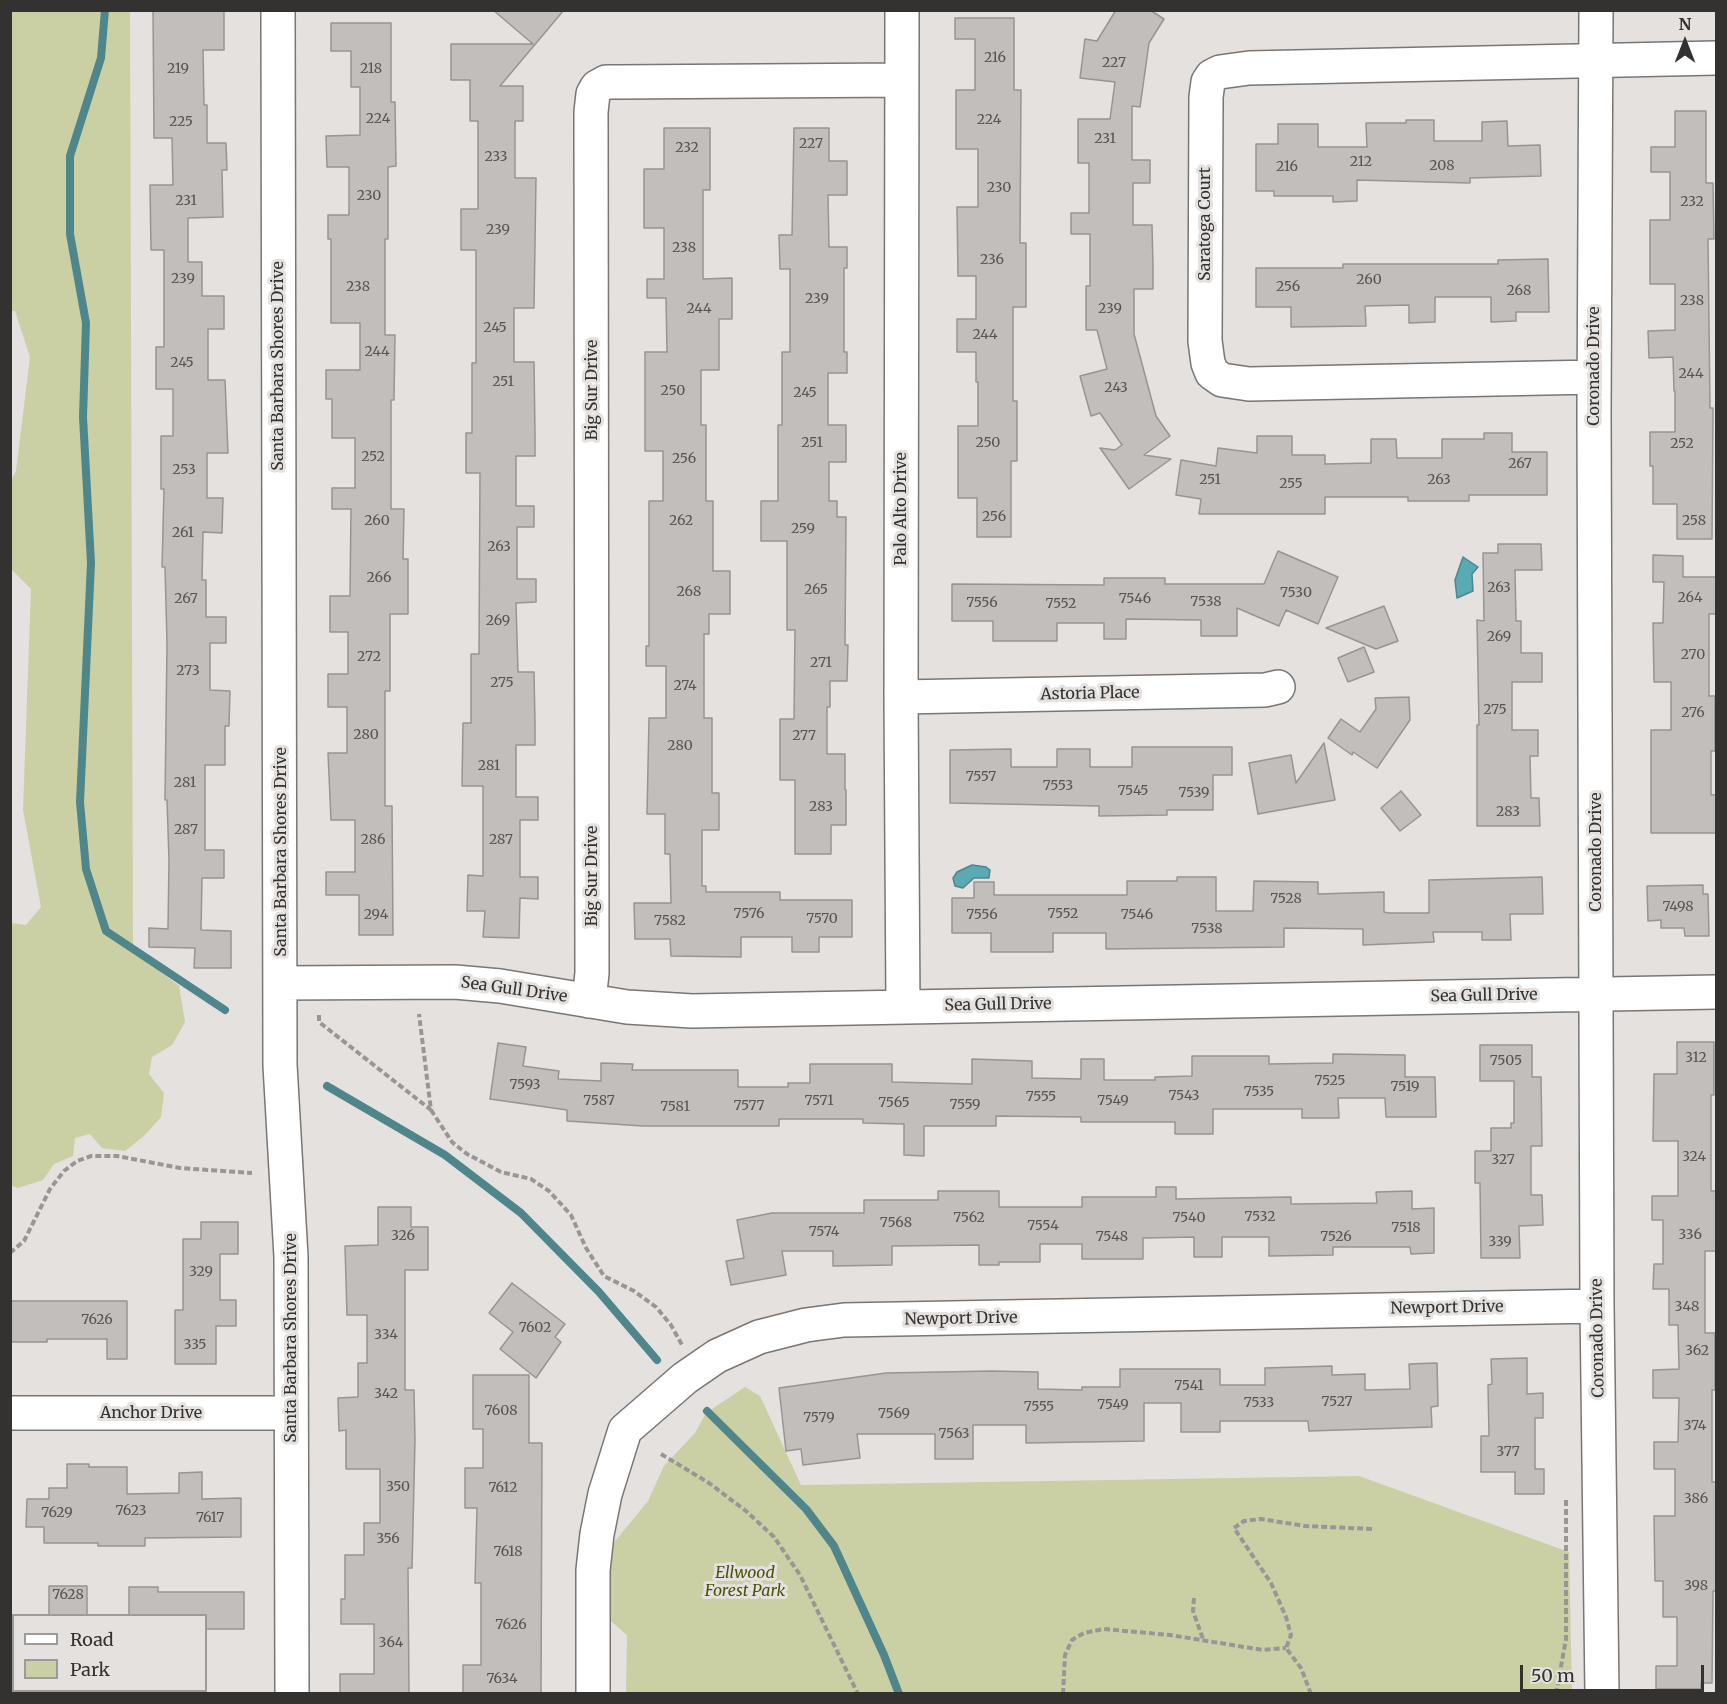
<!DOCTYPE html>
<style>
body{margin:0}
#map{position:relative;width:1727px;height:1704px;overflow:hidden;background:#e4e1df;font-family:Merriweather,serif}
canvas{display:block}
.frame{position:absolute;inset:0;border:12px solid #333231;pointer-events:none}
.legend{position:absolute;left:12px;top:1614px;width:195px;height:78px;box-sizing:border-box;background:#e4e1df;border:2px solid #9d9b99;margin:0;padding:8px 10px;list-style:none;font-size:18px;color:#333231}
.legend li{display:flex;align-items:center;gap:12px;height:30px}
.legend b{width:30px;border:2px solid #9d9b99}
.north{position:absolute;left:1655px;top:12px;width:60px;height:60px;-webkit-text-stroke:4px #e4e1df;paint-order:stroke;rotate:0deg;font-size:16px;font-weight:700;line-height:24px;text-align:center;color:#333231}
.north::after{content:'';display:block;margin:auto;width:21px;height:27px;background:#333231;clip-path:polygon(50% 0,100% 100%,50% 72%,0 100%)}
.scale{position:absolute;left:1520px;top:1665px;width:184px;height:27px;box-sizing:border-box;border:3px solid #333231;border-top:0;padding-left:8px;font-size:18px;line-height:21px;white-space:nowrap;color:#333231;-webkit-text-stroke:4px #e4e1df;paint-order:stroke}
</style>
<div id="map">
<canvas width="1727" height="1704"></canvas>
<div class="frame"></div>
<ul class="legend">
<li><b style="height:8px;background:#fff"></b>Road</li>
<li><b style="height:16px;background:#cbcfa4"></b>Park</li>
</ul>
<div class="north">N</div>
<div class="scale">50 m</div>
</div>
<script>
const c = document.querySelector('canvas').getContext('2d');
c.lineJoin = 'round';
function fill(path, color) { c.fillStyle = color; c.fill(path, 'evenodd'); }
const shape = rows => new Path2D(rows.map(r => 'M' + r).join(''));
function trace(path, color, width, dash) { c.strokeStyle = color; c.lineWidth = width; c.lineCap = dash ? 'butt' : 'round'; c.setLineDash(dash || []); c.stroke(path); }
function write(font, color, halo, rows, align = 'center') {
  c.font = font + ' Merriweather,serif'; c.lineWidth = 6; c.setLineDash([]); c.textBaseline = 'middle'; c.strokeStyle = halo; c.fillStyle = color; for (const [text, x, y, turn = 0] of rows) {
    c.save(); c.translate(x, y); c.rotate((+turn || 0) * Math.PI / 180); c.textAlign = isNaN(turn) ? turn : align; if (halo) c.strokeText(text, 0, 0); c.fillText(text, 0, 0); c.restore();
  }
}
fill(shape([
 [11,10,130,11,133,951,179,986,185,1022,172,1045,152,1057,149,1074,164,1093,161,1117,144,1136,125,1151,102,1148,90,1134,75,1138,73,1156,54,1164,43,1180,18,1188,10,1185,11,923,26,925,41,907,23,810,31,589,10,568,11,480,16,471,30,357,15,311,11,311],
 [745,1387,760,1396,801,1485,1359,1476,1569,1552,1572,1693,626,1693,627,1635,606,1617,598,1562,648,1501,664,1466,695,1433,706,1413]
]), '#cbcfa4');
const water = shape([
 [1463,557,1478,567,1472,574,1473,591,1457,598,1455,580,1463,557],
 [972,865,986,867,990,870,989,878,974,878,963,888,955,886,953,878,957,872,972,865]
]);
fill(water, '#59aab3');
trace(water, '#4e868c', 1.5);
trace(shape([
 [105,10,101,58,70,156,70,234,86,323,83,417,91,563,80,802,86,869,106,931,225,1010],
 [327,1086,445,1155,521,1213,599,1292,657,1360],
 [707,1411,806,1509,834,1546,884,1655,899,1694]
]), '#4e868c', 8);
const building = shape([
 [153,10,224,10,224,50,203,50,204,105,207,105,207,143,226,143,227,170,222,170,223,217,188,218,188,262,202,262,202,296,224,296,224,329,208,329,208,380,225,380,228,453,207,453,207,498,223,498,222,533,203,532,202,580,206,580,206,617,226,617,226,643,210,643,210,690,230,691,229,726,225,726,225,765,205,765,205,850,224,850,224,878,202,878,201,930,231,931,231,968,194,968,195,948,149,947,149,928,168,929,169,860,167,800,165,800,167,643,165,567,162,567,164,489,161,489,161,436,173,436,173,389,156,389,156,347,164,347,164,250,151,250,150,185,173,185,172,138,154,138,153,10],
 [493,10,564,10,500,86,523,86,523,121,515,121,515,178,536,178,534,308,514,308,514,362,534,362,535,433,535,456,516,456,516,506,534,506,534,527,517,527,517,579,536,579,536,602,516,603,518,672,534,672,535,724,535,745,516,745,516,797,538,797,538,820,520,820,520,877,538,877,538,899,520,898,519,938,483,937,485,911,467,911,468,875,483,876,483,786,462,786,463,723,471,723,471,654,479,654,480,473,466,473,466,433,472,433,472,363,476,363,476,250,461,250,461,209,478,209,478,121,470,121,470,80,451,80,451,44,533,44,493,10],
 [1116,10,1150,10,1164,19,1149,43,1140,107,1132,106,1132,160,1150,160,1150,183,1133,183,1133,225,1152,225,1153,267,1153,289,1134,289,1134,334,1156,416,1170,436,1144,455,1171,459,1129,489,1100,448,1115,450,1122,445,1100,413,1091,416,1080,376,1107,369,1097,330,1086,330,1086,286,1090,286,1090,234,1071,234,1071,213,1089,213,1089,163,1078,163,1078,119,1110,119,1115,82,1080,78,1085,39,1097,41,1116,10],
 [955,18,1014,18,1014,90,1021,90,1020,243,1026,243,1026,307,1013,307,1013,401,1017,401,1017,461,1011,461,1011,537,977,537,977,498,958,498,958,426,978,426,978,382,976,382,976,352,957,352,957,319,976,319,976,276,958,276,957,207,978,207,978,149,956,149,956,90,975,90,975,39,955,39,955,18],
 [331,23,391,23,391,102,395,102,396,166,388,167,388,239,385,239,385,335,395,335,394,400,391,400,391,509,404,509,403,559,408,559,408,614,390,614,390,691,385,691,385,806,392,806,393,935,359,935,359,895,326,895,326,872,355,872,355,820,331,820,328,753,347,753,347,707,328,707,328,674,348,674,348,632,330,632,330,596,350,596,351,509,332,509,332,488,355,488,355,438,332,438,332,399,326,399,326,370,360,370,360,323,331,323,331,239,328,239,328,215,349,215,349,167,327,167,326,136,360,135,360,87,351,87,351,51,331,51,331,23],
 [1675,111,1706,111,1706,183,1713,183,1714,239,1708,239,1710,408,1713,408,1712,539,1677,539,1677,504,1653,504,1653,466,1650,466,1650,432,1675,432,1675,391,1674,391,1673,357,1649,358,1648,331,1675,330,1675,284,1650,284,1650,220,1670,220,1670,172,1651,172,1651,147,1675,147,1675,111],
 [1406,120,1434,120,1434,141,1482,141,1482,122,1507,121,1508,146,1540,145,1541,176,1470,178,1470,183,1357,180,1357,201,1333,202,1333,196,1274,196,1274,191,1256,191,1256,144,1278,144,1278,124,1318,124,1318,147,1367,147,1366,123,1406,123,1406,120],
 [664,128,710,128,710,190,703,190,703,279,732,278,732,319,719,319,719,370,701,370,701,425,706,425,706,501,713,501,713,571,730,571,730,614,709,614,709,634,704,634,704,718,712,718,712,793,719,793,719,830,702,830,702,886,706,886,706,892,780,892,780,900,852,900,852,937,819,937,819,952,792,952,792,937,741,937,741,957,671,956,670,939,635,939,634,903,671,903,670,854,665,854,665,814,647,814,649,718,666,718,666,666,646,666,646,646,649,646,649,501,663,501,663,451,645,451,645,352,667,352,666,298,647,298,647,279,664,279,664,228,644,228,644,169,664,169,664,128],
 [794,128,829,128,829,161,847,161,847,195,828,195,829,247,847,247,847,268,844,268,844,352,847,352,847,373,828,373,828,425,846,425,846,462,829,462,829,501,837,501,837,517,846,517,845,645,848,645,847,681,830,681,830,707,827,707,827,754,845,754,845,790,846,790,846,825,831,825,831,854,795,854,795,780,780,780,780,719,794,719,795,630,787,630,787,541,761,541,761,501,778,501,778,425,782,425,782,352,790,352,790,269,780,269,779,235,792,235,794,128],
 [1548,259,1549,312,1516,312,1516,321,1491,322,1491,297,1435,297,1435,322,1409,323,1409,305,1365,306,1366,326,1291,327,1291,307,1256,307,1256,268,1343,268,1343,264,1498,264,1498,260,1548,259],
 [1484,433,1512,433,1512,452,1547,452,1547,495,1469,495,1469,501,1408,501,1408,497,1325,497,1325,514,1199,514,1201,499,1176,495,1181,460,1216,466,1218,448,1257,453,1257,436,1292,436,1292,455,1325,455,1325,464,1371,463,1371,439,1396,439,1397,458,1442,458,1442,439,1484,439,1484,433],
 [1498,544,1541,544,1542,570,1515,570,1516,621,1521,621,1521,653,1542,653,1542,682,1512,682,1512,730,1538,730,1538,756,1530,756,1531,798,1539,798,1540,826,1477,826,1477,725,1479,725,1477,620,1484,621,1483,553,1498,553,1498,544],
 [1278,551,1338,577,1318,624,1286,610,1279,626,1237,608,1237,636,1201,636,1201,620,1126,619,1126,639,1104,639,1104,623,1057,623,1057,641,993,641,993,621,952,621,952,584,1104,585,1104,578,1165,578,1165,584,1264,584,1278,551],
 [1653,555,1683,556,1683,577,1716,577,1716,614,1709,614,1709,696,1715,696,1715,751,1711,751,1711,795,1716,795,1716,833,1651,833,1651,730,1671,730,1671,682,1654,682,1653,623,1663,623,1664,582,1653,582,1653,555],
 [1384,606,1398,641,1376,649,1326,628,1384,606],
 [1364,647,1374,672,1348,682,1338,658,1364,647],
 [1409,697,1410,720,1377,768,1353,752,1352,755,1328,738,1341,719,1360,732,1376,709,1375,698,1409,697],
 [1324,743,1335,800,1258,814,1249,763,1291,755,1296,783,1324,743],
 [1132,747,1232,747,1232,775,1213,775,1213,810,1167,810,1167,815,1099,816,1099,806,950,803,950,750,1011,749,1011,767,1057,767,1057,749,1090,749,1090,767,1132,767,1132,747],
 [1401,791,1421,815,1400,831,1381,808,1401,791],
 [1177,877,1216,877,1216,911,1253,911,1254,881,1318,882,1318,894,1384,892,1384,912,1389,913,1429,913,1429,880,1542,877,1543,914,1510,914,1511,940,1482,940,1482,932,1433,932,1434,942,1363,945,1363,929,1284,928,1284,947,1106,949,1106,933,1053,933,1053,952,991,952,991,933,952,933,952,898,974,898,974,882,994,882,994,895,1127,895,1127,881,1177,881,1177,877],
 [1703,885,1703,894,1708,894,1709,936,1685,936,1684,928,1661,928,1661,920,1648,921,1647,886,1703,885],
 [1677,1042,1714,1042,1714,1095,1711,1095,1711,1191,1716,1191,1716,1251,1705,1251,1705,1333,1715,1333,1715,1390,1712,1390,1712,1482,1716,1482,1716,1591,1713,1591,1712,1683,1701,1683,1701,1689,1656,1689,1656,1666,1677,1666,1677,1617,1663,1617,1663,1581,1655,1581,1654,1516,1675,1516,1675,1469,1654,1469,1654,1442,1678,1442,1679,1398,1653,1398,1653,1370,1679,1369,1678,1325,1669,1325,1669,1289,1653,1289,1654,1264,1663,1264,1663,1220,1652,1220,1652,1196,1678,1196,1678,1141,1653,1141,1654,1074,1677,1074,1677,1042],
 [498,1043,526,1047,523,1066,559,1071,558,1079,601,1081,601,1063,633,1064,632,1070,738,1070,738,1087,788,1087,788,1083,810,1083,810,1064,892,1064,892,1082,972,1084,972,1059,1032,1061,1032,1078,1081,1079,1081,1059,1104,1059,1104,1080,1155,1080,1155,1077,1192,1076,1192,1056,1269,1056,1269,1064,1333,1063,1333,1054,1405,1055,1405,1077,1435,1077,1436,1117,1386,1117,1385,1098,1338,1098,1339,1118,1302,1118,1302,1109,1213,1109,1213,1134,1175,1134,1175,1122,1081,1122,1081,1117,996,1116,996,1126,924,1126,924,1156,904,1155,904,1124,863,1123,863,1119,779,1119,779,1126,643,1126,567,1121,567,1110,490,1099,498,1043],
 [1480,1045,1532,1045,1532,1077,1541,1077,1542,1146,1531,1146,1531,1195,1542,1195,1543,1225,1519,1226,1520,1258,1481,1258,1480,1183,1475,1183,1475,1151,1491,1151,1491,1128,1511,1128,1511,1123,1514,1123,1514,1081,1480,1081,1480,1045],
 [1156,1187,1176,1187,1176,1199,1291,1197,1291,1204,1377,1203,1376,1192,1412,1191,1412,1209,1434,1208,1434,1253,1411,1254,1410,1247,1333,1247,1333,1255,1269,1256,1269,1237,1222,1237,1222,1257,1194,1257,1194,1237,1143,1238,1143,1259,1082,1259,1082,1244,1040,1244,1040,1262,999,1262,999,1265,979,1265,979,1245,892,1246,892,1265,833,1266,833,1251,782,1251,786,1275,731,1285,726,1261,744,1258,737,1220,772,1213,864,1213,864,1200,938,1200,938,1191,999,1191,999,1207,1082,1207,1082,1197,1156,1197,1156,1187],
 [378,1207,411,1207,411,1227,428,1227,428,1270,405,1270,405,1390,414,1390,415,1440,412,1568,408,1568,409,1694,340,1694,340,1674,374,1674,374,1624,341,1624,341,1599,345,1599,345,1555,364,1555,364,1523,380,1523,380,1469,346,1469,346,1430,339,1431,338,1398,358,1397,358,1363,367,1363,367,1315,347,1315,345,1246,378,1245,378,1207],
 [201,1222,238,1222,238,1254,220,1254,220,1300,236,1300,236,1326,216,1326,216,1364,175,1364,175,1310,183,1310,183,1239,201,1239,201,1222],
 [512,1283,565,1324,555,1337,561,1342,536,1378,500,1349,513,1332,489,1313,512,1283],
 [10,1301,127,1301,127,1359,107,1359,107,1339,47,1339,47,1342,10,1342,10,1301],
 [1527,1358,1527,1394,1543,1393,1543,1418,1535,1418,1535,1469,1544,1469,1544,1494,1515,1494,1515,1472,1481,1472,1481,1436,1489,1436,1488,1385,1492,1384,1491,1359,1527,1358],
 [1437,1363,1438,1406,1431,1407,1432,1427,1309,1431,1308,1421,1220,1421,1220,1432,1181,1432,1181,1403,1144,1403,1144,1441,1026,1443,1026,1425,973,1425,973,1459,935,1459,935,1434,857,1434,860,1458,803,1465,801,1449,786,1451,779,1388,886,1373,992,1371,1038,1372,1038,1389,1082,1390,1082,1387,1120,1387,1120,1369,1220,1369,1220,1385,1265,1385,1265,1368,1332,1366,1332,1375,1365,1374,1365,1390,1410,1389,1409,1364,1437,1363],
 [473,1375,529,1375,529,1443,542,1443,541,1694,463,1694,463,1665,481,1665,481,1583,475,1583,477,1508,465,1508,465,1468,483,1468,483,1429,473,1429,473,1375],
 [67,1464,89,1464,89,1467,127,1467,127,1494,179,1493,179,1473,202,1472,202,1499,241,1498,241,1537,145,1538,145,1546,98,1546,98,1543,44,1543,44,1527,26,1527,27,1499,49,1499,49,1488,67,1488,67,1464],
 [49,1586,87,1586,87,1616,49,1616,49,1586],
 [129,1587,158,1587,158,1592,244,1592,244,1629,206,1629,206,1616,129,1616,129,1587]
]);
fill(building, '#c1bebc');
trace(building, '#979593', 1.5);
const minor = shape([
 [278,10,280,1065,291,1257,292,1694],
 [902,10,901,697,903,1007],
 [1596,10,1594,414,1597,1306,1602,1694],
 [1594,377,1249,384,1222,380,1212,373,1208,363,1205,341,1206,97,1208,82,1212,76,1220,72,1249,68,1716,58],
 [901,697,1265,690,1278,687],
 [281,983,455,982,500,986,627,1007,692,1011,1716,992],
 [589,1001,592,973,591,112,593,94,597,87,606,82,618,82,902,80],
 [10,1413,291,1413],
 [593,1694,593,1570,597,1534,605,1494,625,1430,685,1378,717,1356,759,1337,806,1325,844,1320,1597,1306]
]);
trace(minor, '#797674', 36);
trace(shape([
 [319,1015,319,1022,431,1110,419,1014],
 [431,1110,452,1142,467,1154,501,1172,531,1179,549,1191,571,1215,586,1248,604,1276,634,1291,656,1307,671,1325,682,1345],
 [10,1253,24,1241,50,1189,64,1171,77,1161,91,1156,117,1156,180,1168,252,1173],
 [661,1454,709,1483,746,1511,774,1537,800,1575,858,1694],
 [1194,1598,1193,1611,1203,1639],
 [1063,1694,1065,1655,1072,1640,1084,1633,1104,1629,1170,1635,1263,1650,1286,1648],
 [1311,1694,1301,1668,1286,1648,1291,1635,1286,1617,1271,1583,1234,1528,1244,1521,1261,1519,1305,1526,1372,1529],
 [1556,1694,1566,1639,1566,1499]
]), '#999795', 4, [6, 3]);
trace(minor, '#fff', 33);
write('14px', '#565554', null, [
 ["216",995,58],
 ["227",1114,63],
 ["219",178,69],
 ["218",371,69],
 ["224",378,119],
 ["224",989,120],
 ["225",181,122],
 ["231",1105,139],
 ["227",811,144],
 ["232",687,148],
 ["233",496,157],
 ["212",1361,162],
 ["208",1442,166],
 ["216",1287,167],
 ["230",999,188],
 ["230",369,196],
 ["231",186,201],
 ["232",1692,202],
 ["239",498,230],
 ["238",684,248],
 ["236",992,260],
 ["239",183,279],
 ["260",1369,280],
 ["238",358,287],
 ["256",1288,287],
 ["268",1519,291],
 ["239",817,299],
 ["238",1692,301],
 ["244",699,309],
 ["239",1110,309],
 ["245",495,328],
 ["244",985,335],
 ["244",377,352],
 ["245",182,363],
 ["244",1691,374],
 ["251",503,382],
 ["243",1116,388],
 ["250",673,391],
 ["245",805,393],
 ["251",812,443],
 ["250",988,443],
 ["252",1682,444],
 ["252",373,457],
 ["256",684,459],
 ["267",1520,464],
 ["253",184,470],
 ["251",1210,480],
 ["263",1439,480],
 ["255",1291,484],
 ["256",994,517],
 ["260",377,521],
 ["262",681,521],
 ["258",1694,521],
 ["259",803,529],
 ["261",183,533],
 ["263",499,547],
 ["266",379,578],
 ["263",1499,588],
 ["265",816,590],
 ["268",689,592],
 ["7530",1296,593],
 ["264",1690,598],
 ["267",186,599],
 ["7546",1135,599],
 ["7538",1206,602],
 ["7556",982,603],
 ["7552",1061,604],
 ["269",498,621],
 ["269",1499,637],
 ["270",1693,655],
 ["272",369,657],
 ["271",821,663],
 ["273",188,671],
 ["275",502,683],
 ["274",685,686],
 ["275",1495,710],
 ["276",1693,713],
 ["280",366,735],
 ["277",804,736],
 ["280",680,746],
 ["281",489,766],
 ["7557",981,777],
 ["281",185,783],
 ["7553",1058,786],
 ["7545",1133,791],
 ["7539",1194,793],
 ["283",821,807],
 ["283",1508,812],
 ["287",186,830],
 ["286",373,840],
 ["287",501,840],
 ["7528",1286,899],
 ["7498",1678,907],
 ["7576",749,914],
 ["7552",1063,914],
 ["294",376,915],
 ["7556",982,915],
 ["7546",1137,915],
 ["7570",822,919],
 ["7582",670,921],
 ["7538",1207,929],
 ["312",1696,1058],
 ["7505",1506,1061],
 ["7525",1330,1081],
 ["7593",525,1085],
 ["7519",1405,1087],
 ["7535",1259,1092],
 ["7543",1184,1096],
 ["7555",1041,1097],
 ["7587",599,1101],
 ["7571",819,1101],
 ["7549",1113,1101],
 ["7565",894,1103],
 ["7559",965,1105],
 ["7577",749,1106],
 ["7581",675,1107],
 ["324",1694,1157],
 ["327",1503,1160],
 ["7532",1260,1217],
 ["7562",969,1218],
 ["7540",1189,1218],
 ["7568",896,1223],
 ["7554",1043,1226],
 ["7518",1406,1228],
 ["7574",824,1232],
 ["336",1690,1235],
 ["326",403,1236],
 ["7548",1112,1237],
 ["7526",1336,1237],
 ["339",1500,1242],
 ["329",201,1272],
 ["348",1687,1307],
 ["7626",97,1320],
 ["7602",535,1328],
 ["334",386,1335],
 ["335",195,1345],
 ["362",1697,1351],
 ["7541",1189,1386],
 ["342",386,1394],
 ["7527",1337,1402],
 ["7533",1259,1403],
 ["7549",1113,1405],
 ["7555",1039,1407],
 ["7608",501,1411],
 ["7569",894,1414],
 ["7579",819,1418],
 ["374",1695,1426],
 ["7563",954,1434],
 ["377",1508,1452],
 ["350",398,1487],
 ["7612",503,1488],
 ["386",1696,1499],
 ["7623",131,1511],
 ["7629",57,1513],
 ["7617",210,1518],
 ["356",388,1539],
 ["7618",508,1552],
 ["398",1696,1586],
 ["7628",68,1595],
 ["7626",511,1625],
 ["364",391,1643],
 ["7634",502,1679]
]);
write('16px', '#333231', '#e4e1df', [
 ["Saratoga Court",1205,224,-90],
 ["Santa Barbara Shores Drive",278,366,-90],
 ["Coronado Drive",1594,366,-90],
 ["Big Sur Drive",592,390,-90],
 ["Palo Alto Drive",901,509,-90],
 ["Astoria Place",1090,694,-1],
 ["Santa Barbara Shores Drive",281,852,-90],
 ["Coronado Drive",1596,852,-90],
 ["Big Sur Drive",592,876,-90],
 ["Sea Gull Drive",514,990,8],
 ["Sea Gull Drive",1484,996,-1],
 ["Sea Gull Drive",998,1005,-1],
 ["Newport Drive",1447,1308,-1],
 ["Newport Drive",961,1319,-1],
 ["Santa Barbara Shores Drive",291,1338,-90],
 ["Coronado Drive",1598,1338,-91],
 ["Anchor Drive",151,1413]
]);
write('italic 16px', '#4d5008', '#e4e1df', [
 ["Ellwood",745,1573],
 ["Forest Park",745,1591]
]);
</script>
